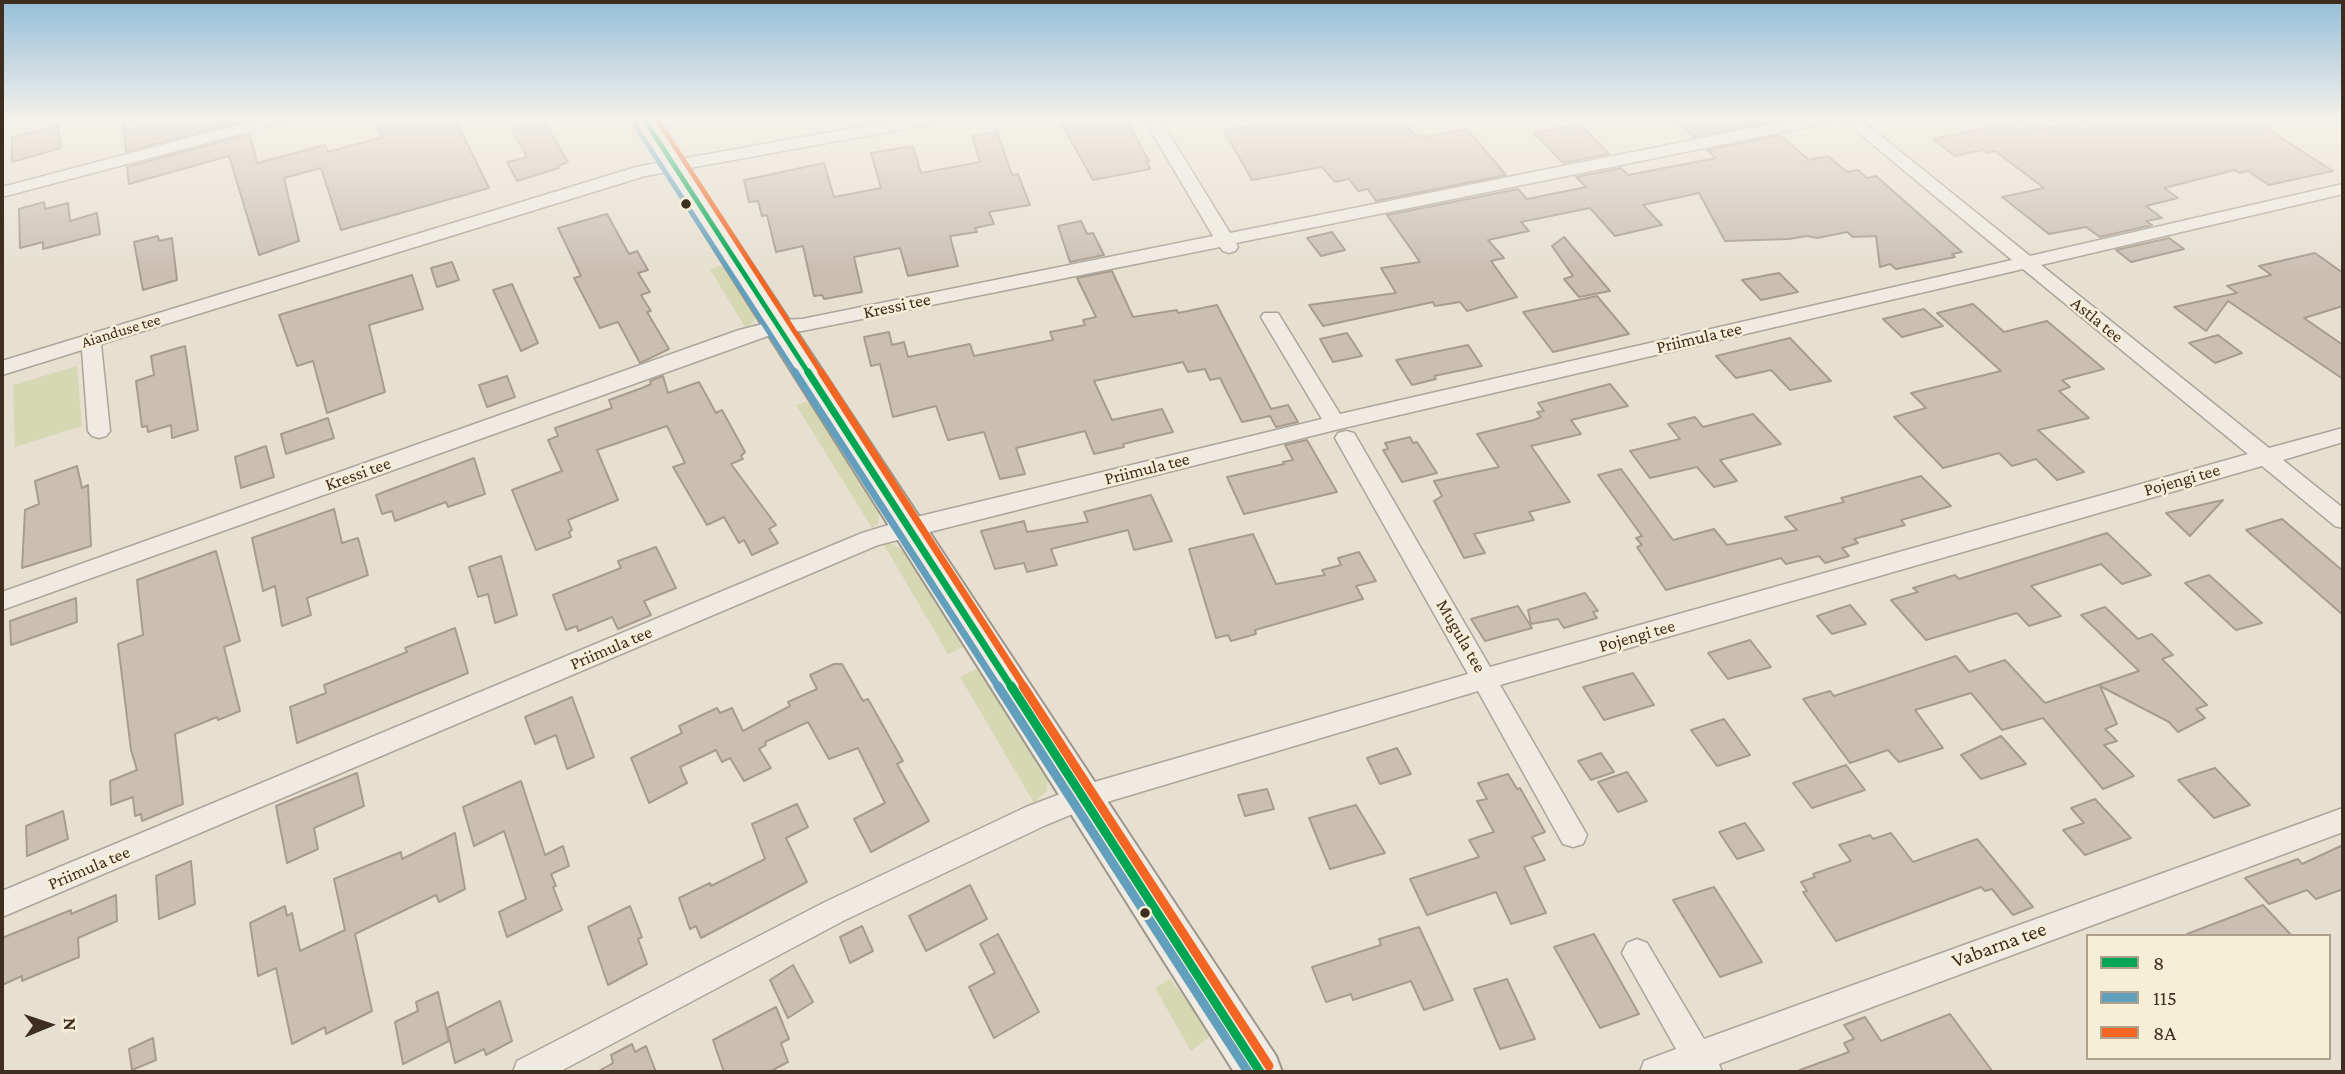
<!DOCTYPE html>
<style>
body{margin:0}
#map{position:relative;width:2345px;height:1074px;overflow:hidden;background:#e7e0d1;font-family:"Crimson Pro",serif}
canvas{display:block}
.frame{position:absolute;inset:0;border:4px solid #3d2e20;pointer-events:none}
.legend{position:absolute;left:2086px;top:934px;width:245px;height:126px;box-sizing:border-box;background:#f7eed8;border:2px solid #ada18e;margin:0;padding:9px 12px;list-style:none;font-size:21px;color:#3d2e20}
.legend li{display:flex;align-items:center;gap:14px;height:35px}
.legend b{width:35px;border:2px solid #ada18e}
.north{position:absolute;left:14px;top:990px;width:70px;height:70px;-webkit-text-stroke:5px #f7eed8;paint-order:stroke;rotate:88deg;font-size:19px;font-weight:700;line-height:28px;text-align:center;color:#3d2e20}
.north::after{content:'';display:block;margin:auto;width:24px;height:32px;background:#3d2e20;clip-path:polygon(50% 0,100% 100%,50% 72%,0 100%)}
</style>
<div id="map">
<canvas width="2345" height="1074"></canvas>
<div class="frame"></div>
<ul class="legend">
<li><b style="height:9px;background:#00a651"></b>8</li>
<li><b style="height:9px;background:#629fbd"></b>115</li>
<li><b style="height:9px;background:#f26522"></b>8A</li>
</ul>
<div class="north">N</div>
</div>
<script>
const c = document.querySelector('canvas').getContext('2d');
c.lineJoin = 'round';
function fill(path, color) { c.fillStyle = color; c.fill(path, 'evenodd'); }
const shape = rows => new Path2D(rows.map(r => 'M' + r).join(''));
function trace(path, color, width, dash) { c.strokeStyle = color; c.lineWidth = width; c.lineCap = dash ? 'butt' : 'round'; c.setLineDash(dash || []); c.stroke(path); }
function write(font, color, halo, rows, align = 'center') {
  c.font = font + ' "Crimson Pro",serif'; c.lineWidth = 5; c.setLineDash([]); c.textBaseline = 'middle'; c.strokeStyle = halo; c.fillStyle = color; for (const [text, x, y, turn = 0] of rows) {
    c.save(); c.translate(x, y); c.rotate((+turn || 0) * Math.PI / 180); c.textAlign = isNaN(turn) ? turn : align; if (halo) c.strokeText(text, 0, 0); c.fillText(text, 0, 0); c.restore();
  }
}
fill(shape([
 [720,266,725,267,755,316,754,321,746,329,710,269],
 [77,366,82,426,15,447,13,385],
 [805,402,811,403,879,511,878,524,872,528,796,405],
 [883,543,893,544,906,553,963,647,948,654],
 [980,667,1048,776,1047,791,1034,803,960,677],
 [1170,979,1211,1031,1208,1038,1191,1051,1155,988]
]), '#d6d7b3');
const building = shape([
 [140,119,246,119,246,120,126,152,123,123,140,119],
 [376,119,455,119,489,188,341,230,321,168,284,178,299,241,259,255,229,156,129,184,127,167,250,134,257,163,325,145,328,152,382,137,376,119],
 [1082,119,1126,119,1149,161,1147,162,1150,169,1093,180,1061,123,1082,119],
 [1290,119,1402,119,1415,136,1421,135,1423,137,1467,129,1506,175,1376,201,1368,189,1358,191,1349,179,1335,182,1322,167,1252,180,1224,131,1290,119],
 [1675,119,1761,119,1765,123,1694,137,1675,119],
 [2095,119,2252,119,2333,171,2269,185,2248,171,2239,173,2235,170,2164,188,2178,198,2146,206,2162,218,2146,221,2152,225,2100,237,2086,227,2049,234,2002,197,2044,188,1995,151,1987,153,1983,150,1955,156,1933,139,2023,120,2037,130,2095,119],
 [544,121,568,162,558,166,559,168,517,181,507,162,527,157,512,130,544,121],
 [1580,124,1609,154,1563,163,1534,133,1580,124],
 [58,126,61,148,12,162,12,137,58,126],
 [997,132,1012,175,1018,174,1030,205,989,212,994,224,975,228,977,232,950,236,958,266,908,276,900,248,854,257,862,292,824,299,822,295,814,296,803,246,776,252,767,215,762,216,758,201,749,202,744,180,824,163,834,197,881,188,871,153,913,146,921,173,980,162,972,136,997,132],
 [1780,135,1809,160,1828,156,1847,172,1858,170,1867,178,1876,176,1962,252,1952,254,1955,257,1896,269,1890,264,1880,267,1876,236,1853,237,1847,232,1817,238,1807,236,1789,239,1725,241,1699,193,1643,205,1662,225,1615,236,1590,208,1521,222,1529,231,1488,240,1504,258,1491,261,1517,297,1467,311,1460,302,1435,306,1433,302,1323,326,1309,305,1396,293,1381,268,1420,262,1387,215,1518,189,1527,199,1586,187,1576,177,1621,168,1628,175,1716,158,1707,150,1780,135],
 [44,202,45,209,68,203,70,221,97,213,100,234,43,249,43,242,20,248,19,209,44,202],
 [607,214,629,254,637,251,648,270,638,273,650,292,641,295,651,311,647,312,669,349,640,363,618,322,600,328,574,278,581,276,558,228,607,214],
 [1081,221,1087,234,1093,233,1104,255,1070,262,1058,226,1081,221],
 [1332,232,1345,250,1321,256,1307,238,1332,232],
 [158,236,159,241,172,238,177,280,143,290,134,242,158,236],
 [1564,237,1610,291,1579,297,1564,279,1573,276,1552,246,1564,237],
 [2169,238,2184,249,2131,262,2116,250,2169,238],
 [2315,253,2343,273,2343,306,2304,318,2343,345,2343,379,2228,301,2206,331,2174,307,2237,293,2227,286,2271,275,2259,266,2315,253],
 [452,262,459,280,437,287,431,268,452,262],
 [1112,271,1133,317,1177,310,1178,313,1217,305,1271,409,1288,405,1298,422,1276,427,1270,416,1242,422,1220,378,1210,380,1205,369,1188,372,1183,362,1094,381,1112,420,1162,409,1173,432,1123,444,1124,447,1094,454,1085,431,1016,448,1025,474,1000,479,984,432,948,440,936,406,893,417,880,364,871,366,864,337,889,332,892,345,904,342,908,357,970,344,974,356,1053,340,1050,332,1085,325,1083,320,1096,317,1077,278,1112,271],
 [1779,273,1798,292,1761,300,1742,280,1779,273],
 [412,275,423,309,369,325,385,392,327,413,313,361,297,366,279,315,412,275],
 [512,284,538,343,521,351,493,290,512,284],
 [1597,296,1629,334,1553,352,1523,312,1597,296],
 [1973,304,2004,332,2047,321,2104,369,2062,380,2070,387,2059,391,2089,418,2038,430,2084,472,2057,480,2036,459,2012,466,1999,453,1943,468,1894,417,1926,408,1911,393,2001,371,1937,313,1973,304],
 [1924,309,1943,326,1902,337,1883,319,1924,309],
 [1347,333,1362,356,1333,362,1320,339,1347,333],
 [2218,335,2242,353,2215,363,2189,343,2218,335],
 [1790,338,1831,381,1790,390,1771,370,1736,378,1716,356,1790,338],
 [1468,345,1482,366,1434,376,1436,379,1412,385,1396,360,1468,345],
 [185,346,198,430,172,438,171,425,148,432,147,426,142,427,136,381,154,375,151,356,185,346],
 [507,376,515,397,487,407,479,385,507,376],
 [663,376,668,393,699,382,716,413,722,410,745,452,741,456,743,459,731,464,776,525,769,529,778,543,752,555,744,540,739,543,724,517,707,525,673,467,685,463,667,426,597,450,618,500,568,520,572,530,569,532,571,537,536,550,512,490,562,471,548,440,558,436,555,428,612,408,609,400,642,388,651,384,650,381,663,376],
 [1610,384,1628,406,1571,420,1581,434,1531,446,1570,502,1529,512,1534,520,1474,534,1485,553,1464,558,1434,501,1442,496,1434,481,1499,467,1477,434,1534,420,1541,417,1537,412,1544,411,1538,403,1610,384],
 [1753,414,1781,444,1720,460,1737,481,1714,487,1697,467,1650,478,1630,451,1680,439,1668,424,1695,417,1703,427,1753,414],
 [328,418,334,438,286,454,281,434,328,418],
 [1410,437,1413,443,1417,442,1437,473,1402,482,1383,450,1388,449,1385,443,1410,437],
 [1307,440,1337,492,1244,514,1227,477,1284,464,1283,462,1293,460,1285,445,1307,440],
 [266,446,274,477,241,488,235,457,266,446],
 [474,458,485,494,448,507,446,502,395,521,392,511,382,514,376,495,474,458],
 [77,466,82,488,88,485,91,546,22,568,25,510,39,504,35,481,77,466],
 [1621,469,1673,540,1714,529,1727,545,1797,530,1785,517,1844,502,1841,498,1921,476,1951,506,1901,520,1905,525,1854,539,1858,543,1842,548,1849,556,1825,563,1819,556,1786,564,1781,558,1666,590,1637,547,1642,545,1636,538,1642,536,1598,475,1621,469],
 [1151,495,1172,541,1134,550,1128,530,1051,549,1057,565,1027,572,1024,563,995,569,981,531,1024,521,1027,532,1088,522,1084,512,1151,495],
 [2223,500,2190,536,2166,513,2223,500],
 [334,509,342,543,358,538,368,575,307,598,311,615,282,626,275,586,263,591,252,538,334,509],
 [2282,519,2343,571,2343,615,2246,530,2282,519],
 [2107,533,2151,575,2122,584,2101,564,2031,586,2061,616,2029,626,2017,613,1926,640,1891,600,1918,592,1913,588,1955,575,1959,579,2107,533],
 [1253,534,1276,584,1325,575,1322,570,1341,565,1338,558,1359,552,1376,581,1356,586,1363,599,1255,630,1256,634,1231,641,1228,635,1216,638,1189,549,1253,534],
 [656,547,676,588,644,601,651,615,618,629,612,617,578,631,577,626,566,630,553,595,621,568,618,561,656,547],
 [216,551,240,641,224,647,240,711,218,720,217,717,175,734,183,804,142,821,141,814,135,816,133,797,111,805,110,781,137,770,131,750,118,644,143,635,137,580,216,551],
 [501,556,517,615,495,623,488,594,478,597,469,567,501,556],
 [2209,575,2262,623,2236,630,2185,583,2209,575],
 [1585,593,1598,611,1593,612,1597,618,1564,628,1558,619,1531,624,1528,610,1585,593],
 [76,598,77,622,11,645,10,621,76,598],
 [1850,605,1866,624,1832,634,1817,616,1850,605],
 [1518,606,1532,628,1485,641,1471,619,1518,606],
 [2105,607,2138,639,2152,634,2173,655,2162,659,2207,705,2196,709,2205,718,2178,732,2169,722,2100,686,2117,724,2105,729,2117,741,2104,745,2134,776,2103,789,2043,718,2002,730,1971,693,1915,710,1943,748,1899,762,1888,750,1850,763,1803,699,1830,691,1834,696,1956,656,1969,672,2005,660,2045,703,2139,671,2081,615,2105,607],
 [455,628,468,673,297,743,290,707,326,693,324,685,407,652,405,648,455,628],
 [1750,640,1771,667,1728,679,1708,653,1750,640],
 [834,664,842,664,863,701,868,699,903,761,897,764,929,821,871,852,854,819,885,803,858,748,829,759,808,722,765,742,766,745,759,749,771,768,744,781,730,758,722,762,716,750,680,767,687,783,649,803,631,758,682,733,679,726,717,708,720,713,732,708,743,731,790,706,788,702,817,689,810,675,834,664],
 [1633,673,1654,705,1604,720,1583,687,1633,673],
 [572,697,594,757,567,769,556,735,535,744,525,717,572,697],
 [1724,719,1750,755,1717,766,1691,730,1724,719],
 [2001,736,2026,764,1981,779,1961,755,2001,736],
 [1397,748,1411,774,1380,784,1367,758,1397,748],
 [1601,753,1614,772,1591,780,1578,761,1601,753],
 [1846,765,1865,790,1812,808,1793,783,1846,765],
 [2215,768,2250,805,2214,818,2178,780,2215,768],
 [1627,772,1647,801,1618,812,1598,782,1627,772],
 [357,773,364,806,314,828,318,849,287,863,276,806,357,773],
 [1508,774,1517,789,1520,788,1545,832,1532,837,1545,860,1524,867,1546,913,1511,924,1496,892,1427,915,1410,879,1479,857,1469,840,1494,832,1477,801,1487,799,1478,783,1508,774],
 [521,781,545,855,563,846,569,866,551,874,556,886,553,887,562,910,507,937,499,912,526,899,504,831,474,846,463,807,521,781],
 [1267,789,1274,809,1245,816,1238,795,1267,789],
 [2095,799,2131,838,2085,855,2063,830,2084,823,2071,808,2095,799],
 [797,804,808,827,786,838,807,882,701,938,696,926,690,929,679,898,710,883,711,886,765,859,752,824,797,804],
 [1356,805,1385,853,1330,869,1309,818,1356,805],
 [63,811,68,839,27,856,26,826,63,811],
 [1745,823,1764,850,1737,859,1719,832,1745,823],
 [455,833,465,889,439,902,436,895,355,934,372,1011,326,1034,325,1027,292,1044,276,968,258,976,250,923,285,906,287,916,292,913,300,951,345,930,334,879,401,852,402,859,455,833],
 [1891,833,1913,862,1977,839,2033,907,2013,915,1992,889,1985,891,1981,887,1836,941,1803,892,1807,891,1801,882,1815,877,1813,874,1851,861,1839,845,1870,835,1873,839,1891,833],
 [2343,845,2343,889,2316,899,2307,890,2269,904,2245,878,2298,859,2302,864,2343,845],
 [191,861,195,904,159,919,156,876,191,861],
 [970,885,987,919,926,951,909,916,970,885],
 [1714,887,1762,962,1720,977,1673,900,1714,887],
 [116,895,117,921,78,938,79,957,22,981,22,976,2,985,2,938,71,910,71,914,116,895],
 [2263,905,2292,936,2187,936,2187,934,2263,905],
 [630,906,642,937,638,939,647,964,608,985,588,927,630,906],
 [862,926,873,951,850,963,840,937,862,926],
 [1419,927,1453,1000,1424,1010,1411,981,1353,1000,1351,994,1326,1002,1312,967,1381,945,1379,939,1419,927],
 [998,934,1039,1012,994,1038,969,987,995,973,980,944,998,934],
 [1594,934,1639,1014,1600,1028,1554,947,1594,934],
 [793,965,813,1002,788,1018,770,980,793,965],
 [1507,979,1535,1039,1500,1049,1474,989,1507,979],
 [438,992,449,1041,403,1064,395,1022,418,1011,416,1002,438,992],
 [500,1001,512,1041,486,1055,484,1049,455,1063,447,1028,500,1001],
 [776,1007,789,1039,781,1043,788,1062,769,1072,724,1072,713,1040,776,1007],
 [1950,1014,1993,1072,1801,1072,1800,1070,1849,1052,1844,1043,1854,1039,1844,1025,1865,1017,1881,1041,1950,1014],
 [153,1038,156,1060,132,1070,129,1049,153,1038],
 [632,1044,635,1052,646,1046,656,1072,597,1072,613,1063,611,1055,632,1044]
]);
fill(building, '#cbbfb2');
trace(building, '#a89c90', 2);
const minor = shape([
 [260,119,288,119,286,122,2,197,2,187,260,119],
 [903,119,940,119,932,124,645,176,101,344,110,431,106,436,99,438,92,436,88,431,82,350,2,375,2,361,636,167,903,119],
 [1144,119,1160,119,1230,233,1797,119,1831,119,1823,124,1236,243,1238,247,1235,251,1229,253,1223,251,1220,247,802,331,779,332,2,610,2,592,739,330,779,320,802,319,1213,236,1144,119],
 [1842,119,1860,119,2030,256,2343,184,2343,194,2041,265,2269,448,2343,428,2343,442,2283,460,2343,508,2343,528,2335,526,2262,466,1500,685,1587,835,1583,844,1573,847,1563,844,1478,691,1087,808,1046,825,845,920,559,1072,513,1072,517,1061,825,902,1026,807,1084,785,1468,674,1335,438,1338,433,1346,431,1354,433,1490,667,2248,454,2023,269,1335,430,878,545,2,917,2,891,862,533,908,519,1322,419,1261,317,1264,313,1278,313,1340,414,2012,260,1842,119],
 [2343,808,2343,832,1719,1064,1722,1072,1640,1072,1644,1061,1676,1049,1622,953,1627,943,1637,939,1647,943,1704,1039,2343,808]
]);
const secondary = shape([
 [632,119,656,119,1276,1056,1282,1072,1234,1072,632,119]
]);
trace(minor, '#ada599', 3);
trace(secondary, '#9c958a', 4);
fill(minor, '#efebe3');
fill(secondary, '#efebe3');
trace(shape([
 [644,119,809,374]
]), '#00a651', 5);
trace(shape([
 [808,372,1012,688]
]), '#00a651', 7);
trace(shape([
 [1011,686,1260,1072]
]), '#00a651', 9);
trace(shape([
 [635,125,796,374]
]), '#629fbd', 5);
trace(shape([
 [795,372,999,688]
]), '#629fbd', 7);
trace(shape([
 [998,686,1248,1072]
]), '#629fbd', 9);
trace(shape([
 [657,119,822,374]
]), '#f26522', 5);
trace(shape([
 [821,372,1025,688]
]), '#f26522', 7);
trace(shape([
 [1023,686,1269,1066]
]), '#f26522', 9);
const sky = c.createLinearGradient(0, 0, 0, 270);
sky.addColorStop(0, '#96bed9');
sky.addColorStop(0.44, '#f4f1ea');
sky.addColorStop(1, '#f4f1ea00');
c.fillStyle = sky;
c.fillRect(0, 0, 2345, 270);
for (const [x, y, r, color] of [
 [686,204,6,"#3d2e20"],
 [1145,913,6,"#3d2e20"]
]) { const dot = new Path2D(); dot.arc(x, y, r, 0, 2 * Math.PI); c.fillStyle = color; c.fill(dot); trace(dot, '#f7eed8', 2.5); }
write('16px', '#3d2e20', '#f7eed8', [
 ["Aianduse tee",121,331,-17]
]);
write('18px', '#3d2e20', '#f7eed8', [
 ["Kressi tee",897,306,-12],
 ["Astla tee",2097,320,39],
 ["Priimula tee",1699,338,-13],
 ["Priimula tee",1147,469,-14],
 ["Kressi tee",358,474,-20],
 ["Pojengi tee",2182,480,-16],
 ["Mugula tee",1461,636,60],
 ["Pojengi tee",1637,636,-16],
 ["Priimula tee",611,648,-23],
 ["Priimula tee",89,868,-23]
]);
write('21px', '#3d2e20', '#f7eed8', [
 ["Vabarna tee",1999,945,-20]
]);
</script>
